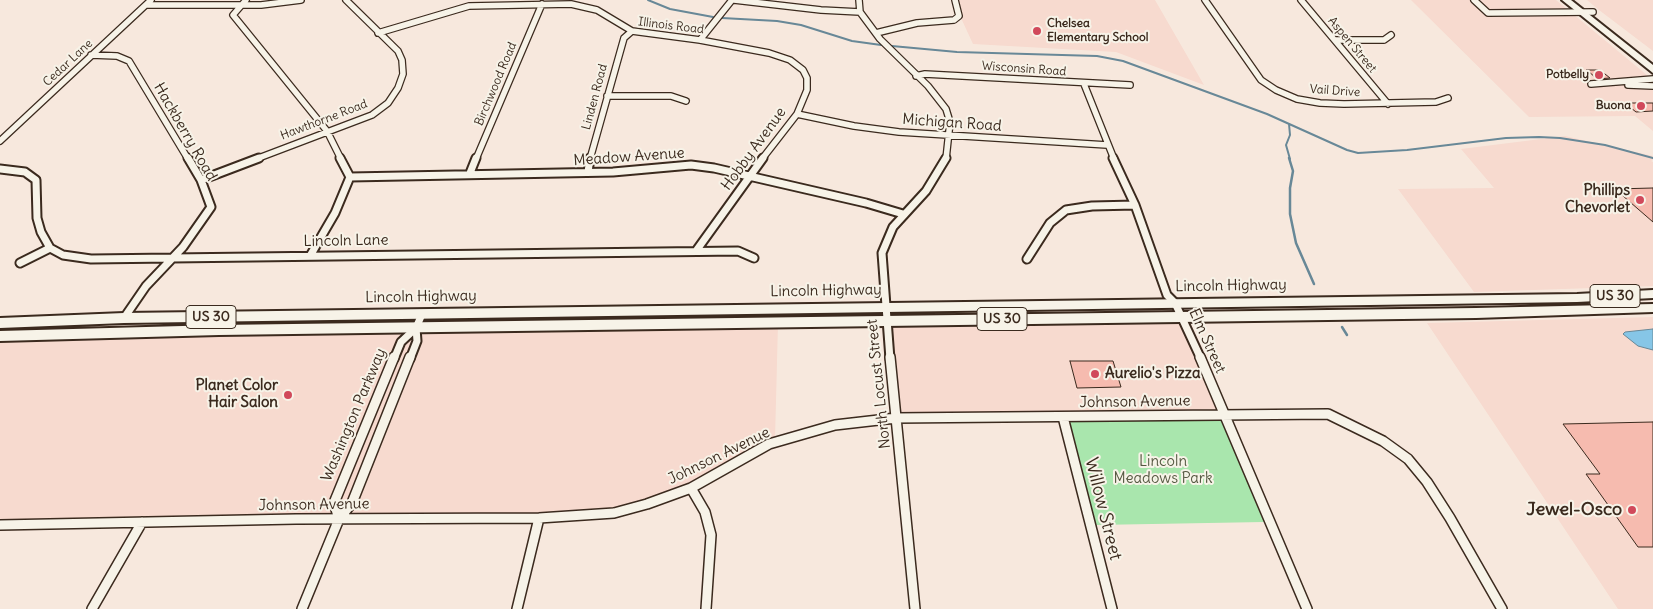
<!DOCTYPE html>
<style>
body{margin:0}
canvas{display:block;background:#f7e8dd}
</style>
<canvas width="1653" height="609"></canvas>
<script>
const c = document.querySelector('canvas').getContext('2d');
c.lineJoin = 'round';
function fill(path, color) { c.fillStyle = color; c.fill(path, 'evenodd'); }
const shape = rows => new Path2D(rows.map(r => 'M' + r).join(''));
function trace(path, color, width, dash) { c.strokeStyle = color; c.lineWidth = width; c.lineCap = dash ? 'butt' : 'round'; c.setLineDash(dash || []); c.stroke(path); }
function write(font, color, halo, rows, align = 'center') {
  c.font = font + ' Delius,sans-serif'; c.lineWidth = 4; c.setLineDash([]); c.textBaseline = 'middle'; c.strokeStyle = halo; c.fillStyle = color; for (const [text, x, y, turn = 0] of rows) {
    c.save(); c.translate(x, y); c.rotate((+turn || 0) * Math.PI / 180); c.textAlign = isNaN(turn) ? turn : align; if (halo) c.strokeText(text, 0, 0); c.fillText(text, 0, 0); c.restore();
  }
}
fill(shape([
 [957,0,1155,0,1204,85,1116,52,973,44,961,18],
 [1411,0,1556,0,1653,80,1653,131,1635,116,1529,117],
 [1587,0,1653,0,1653,51,1599,10],
 [1565,136,1653,156,1653,160,1651,161,1653,162,1653,286,1474,292,1398,189,1494,188,1461,149],
 [1653,317,1653,609,1618,609,1427,323],
 [1179,319,1219,412,899,416,890,323],
 [778,324,775,439,691,486,613,509,533,514,0,527,0,339]
]), '#f7dacf');
fill(shape([
 [1222,418,1264,522,1096,525,1069,420]
]), '#a9e6ad');
const water = shape([
 [1653,329,1653,350,1638,346,1623,334,1625,332,1653,329]
]);
fill(water, '#86c6e7');
trace(water, '#688897', 1);
trace(shape([
 [648,0,670,9,713,17],
 [722,18,777,21,801,25,852,41,881,45],
 [892,46,957,52,1097,56,1123,61,1267,114,1347,150,1358,153,1407,150,1506,138,1539,137,1560,138,1605,145,1653,158],
 [1289,124,1290,135,1286,145,1290,159]
]), '#688897', 2);
trace(shape([
 [1289,158,1293,171,1290,188,1290,214,1296,243,1314,284],
 [1342,327,1347,335]
]), '#688897', 2.5);
const building = shape([
 [1587,70,1600,70,1610,78,1597,79,1587,70],
 [1625,103,1653,103,1653,111,1636,112,1625,103],
 [1653,188,1653,222,1615,189,1653,188],
 [1070,361,1113,361,1121,387,1077,388,1070,361],
 [1653,422,1653,547,1638,547,1586,474,1600,474,1563,424,1653,422]
]);
fill(building, '#f6bbaf');
trace(building, '#3b2a1e', 1);
const streetFar2 = shape([
 [246,0,233,15,327,131,341,159],
 [734,0,821,10,860,12],
 [859,0,860,12,880,39,928,86,946,109,950,122,946,159],
 [1205,0,1261,80,1276,90,1297,99,1320,103,1344,104,1436,102,1448,98],
 [1301,0,1388,104],
 [1474,0,1488,13,1593,12],
 [146,5,261,5,301,0],
 [378,33,469,6,571,4,597,10,632,31,700,40,769,53,790,60,803,70,807,78,807,90,797,114,762,159],
 [876,33,917,23,954,20,959,16,955,0],
 [700,40,732,0],
 [1335,40,1384,40,1391,35],
 [91,55,117,56,129,61,188,159],
 [916,76,925,74,1130,85],
 [1084,84,1114,159],
 [1591,84,1653,79],
 [1628,85,1653,86],
 [607,96,671,96,686,101],
 [797,114,854,126,899,132,1107,145],
 [0,141,151,0],
 [256,159,372,115,388,103,398,88,403,74,402,60,398,51,346,0],
 [476,159,542,4],
 [590,159,624,38,632,31]
]);
const streetFar1 = shape([
 [1113,158,1135,205,1167,295,1175,303,1201,359],
 [0,169,25,172,36,180,37,218,41,232,50,248,63,255,91,259,738,251,754,258],
 [588,172,590,158],
 [470,173,476,158],
 [350,177,613,172,691,165,714,168,866,203,903,214],
 [201,180,259,158],
 [696,251,763,158],
 [310,256,335,213,350,177,340,158],
 [1027,259,1050,223,1066,210,1092,206,1135,205],
 [20,263,50,248],
 [124,318,146,286,183,247,211,207,201,180,188,158],
 [394,359,401,342,416,328,422,314],
 [410,359,417,341,416,328],
 [890,359,882,253,893,227,926,191,946,158]
]);
const street = shape([
 [890,357,915,609],
 [1200,357,1307,609],
 [1063,417,1112,609],
 [691,488,705,512,711,535,706,609],
 [339,519,334,503,394,357],
 [0,525,296,519,539,518,614,513,647,504,691,488,769,444,835,425,896,418,1328,414,1383,441,1408,459,1427,482,1450,518,1502,609],
 [92,609,142,522],
 [302,609,339,519,352,503,410,357],
 [517,609,539,518]
]);
const primary = shape([
 [1562,0,1571,0,1653,65,1653,73,1562,0],
 [1653,290,1653,298,1577,302,124,323,0,328,0,318,124,313,1577,294,1653,290],
 [1653,304,1653,312,1476,318,219,335,0,341,0,331,219,325,1476,308,1653,304]
]);
trace(streetFar2, '#3b2a1e', 8);
trace(streetFar1, '#3b2a1e', 11);
trace(street, '#3b2a1e', 12);
trace(primary, '#3b2a1e', 4);
trace(streetFar2, '#f7f3e8', 5.5);
trace(streetFar1, '#f7f3e8', 7);
trace(street, '#f7f3e8', 9);
fill(primary, '#f7f3e8');
for (const [x, y, r, color] of [
 [1037,31,5,"#d1495b"],
 [1599,75,5,"#d1495b"],
 [1641,106,5,"#d1495b"],
 [1640,200,5,"#d1495b"],
 [1095,374,5,"#d1495b"],
 [288,395,5,"#d1495b"],
 [1632,510,5,"#d1495b"]
]) { const dot = new Path2D(); dot.arc(x, y, r, 0, 2 * Math.PI); c.fillStyle = color; c.fill(dot); trace(dot, '#f7f3e8', 2); }
write('bold 12px', '#3b2a1e', '#f7f3e8', [
 ["Chelsea",1047,24,"left"],
 ["Elementary School",1047,38,"left"],
 ["Potbelly",1589,75],
 ["Buona",1631,106]
], 'right');
write('12px', '#3b2a1e', '#f7f3e8', [
 ["Illinois Road",671,26,7],
 ["Aspen Street",1352,45,50],
 ["Cedar Lane",68,63,-43],
 ["Wisconsin Road",1024,69,4],
 ["Birchwood Road",496,84,-67],
 ["Vail Drive",1335,91,4],
 ["Linden Road",595,97,-75],
 ["Hawthorne Road",324,120,-21]
]);
for (const [x, y, w] of [
 [1615,296,50],
 [211,317,50],
 [1002,319,50]
]) { const box = new Path2D(); box.roundRect(x - w / 2, y - 11.5, w, 23, 4); c.fillStyle = '#f7f3e8'; c.fill(box); trace(box, '#3b2a1e', 1); }
write('bold 14px', '#3b2a1e', null, [
 ["US 30",1615,296],
 ["US 30",211,317],
 ["US 30",1002,319]
]);
write('15px', '#3b2a1e', '#f7f3e8', [
 ["Michigan Road",952,123,4],
 ["Hackberry Road",185,132,60],
 ["Hobby Avenue",754,149,-54],
 ["Meadow Avenue",629,157,-4],
 ["Lincoln Lane",346,241,-1],
 ["Lincoln Highway",1231,286,-1],
 ["Lincoln Highway",826,291,-1],
 ["Lincoln Highway",421,297,-1],
 ["Elm Street",1207,341,66],
 ["North Locust Street",879,384,-96],
 ["Johnson Avenue",1135,402,-1],
 ["Washington Parkway",354,415,-67],
 ["Johnson Avenue",719,456,-26],
 ["Johnson Avenue",314,505,-1]
]);
write('bold 15px', '#3b2a1e', '#f7f3e8', [
 ["Phillips",1630,191],
 ["Chevorlet",1630,208],
 ["Aurelio's Pizza",1105,374,"left"],
 ["Planet Color",278,386],
 ["Hair Salon",278,403]
], 'right');
write('15px', '#565942', '#f7f3e8', [
 ["Lincoln",1163,462],
 ["Meadows Park",1163,479]
]);
write('18px', '#3b2a1e', '#f7f3e8', [
 ["Willow Street",1103,509,76]
]);
write('bold 18px', '#3b2a1e', '#f7f3e8', [
 ["Jewel-Osco",1622,510]
], 'right');
</script>
